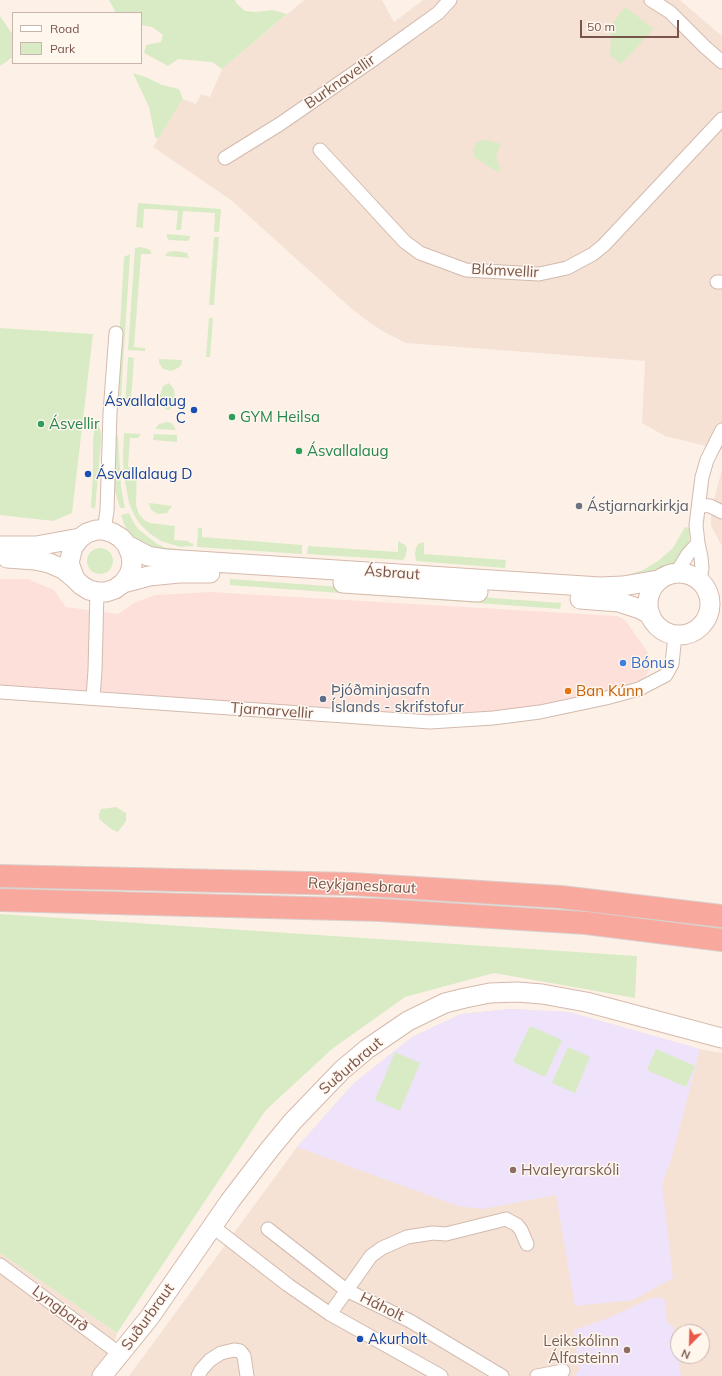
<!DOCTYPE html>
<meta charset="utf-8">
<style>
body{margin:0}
#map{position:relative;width:722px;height:1376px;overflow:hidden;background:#fdf1e7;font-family:Mulish,sans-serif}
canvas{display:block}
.legend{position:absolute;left:12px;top:12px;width:130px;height:52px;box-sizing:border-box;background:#fff6ee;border:1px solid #c9b5ac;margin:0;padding:5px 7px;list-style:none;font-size:12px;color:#78544a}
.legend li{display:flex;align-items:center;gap:8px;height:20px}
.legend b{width:20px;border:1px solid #c9b5ac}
.north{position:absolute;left:670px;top:1324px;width:40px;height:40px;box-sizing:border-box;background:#fff6ee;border:1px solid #c9b5ac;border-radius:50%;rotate:203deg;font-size:11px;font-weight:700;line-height:16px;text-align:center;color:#78544a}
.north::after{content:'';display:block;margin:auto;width:14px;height:18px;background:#ea5849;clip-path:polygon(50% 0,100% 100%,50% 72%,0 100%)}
.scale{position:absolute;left:580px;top:20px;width:99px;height:18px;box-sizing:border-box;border:2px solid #78544a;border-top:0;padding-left:5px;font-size:12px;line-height:14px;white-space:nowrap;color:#78544a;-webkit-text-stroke:3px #fff6ee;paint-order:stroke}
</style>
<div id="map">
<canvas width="722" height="1376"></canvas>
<ul class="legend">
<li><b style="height:5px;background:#fff"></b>Road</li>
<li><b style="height:11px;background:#d9ebc4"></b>Park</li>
</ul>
<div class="north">N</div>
<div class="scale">50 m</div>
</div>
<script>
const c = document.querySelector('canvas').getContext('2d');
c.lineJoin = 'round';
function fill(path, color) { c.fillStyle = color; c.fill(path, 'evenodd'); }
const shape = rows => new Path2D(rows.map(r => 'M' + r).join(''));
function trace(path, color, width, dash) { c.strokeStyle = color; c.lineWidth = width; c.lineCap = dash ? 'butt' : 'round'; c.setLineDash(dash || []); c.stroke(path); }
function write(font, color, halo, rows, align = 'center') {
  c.font = font + ' Mulish,sans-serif'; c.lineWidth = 3; c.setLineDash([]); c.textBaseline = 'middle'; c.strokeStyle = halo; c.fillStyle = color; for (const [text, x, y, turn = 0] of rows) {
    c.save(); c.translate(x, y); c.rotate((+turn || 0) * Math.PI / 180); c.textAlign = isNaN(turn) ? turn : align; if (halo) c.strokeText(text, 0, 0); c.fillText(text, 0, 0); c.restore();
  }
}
fill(shape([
 [304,0,382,0,394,22,423,0,680,0,722,36,722,450,665,436,642,423,645,361,406,343,386,333,370,323,352,309,231,200,153,147,183,99,196,104,201,94,210,97,222,69],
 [722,469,722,546,711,526,711,511],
 [510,1009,569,1012,700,1049,722,1053,722,1376,129,1376,297,1147,354,1083,412,1037,461,1014],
 [678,1332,702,1332,702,1356,678,1356],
 [0,1253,117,1333,110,1360,95,1376,0,1376]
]), '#f5e2d5');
fill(shape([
 [0,579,28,579,54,590,66,607,118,614,134,603,155,595,210,592,617,616,625,620,647,651,651,665,646,676,637,683,567,701,505,712,415,717,0,687]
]), '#fde0da');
fill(shape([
 [510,1009,569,1012,700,1049,673,1154,662,1185,673,1278,633,1300,575,1306,556,1195,482,1209,458,1206,297,1147,354,1083,412,1037,461,1014],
 [658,1297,665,1300,667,1323,673,1326,681,1376,574,1376,579,1371,574,1330,606,1319,647,1300]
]), '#eee3fa');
fill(shape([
 [109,0,235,0,236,3,245,11,256,12,273,10,287,14,222,69,212,62,178,59,168,66,144,53,146,45,161,42,163,35,152,27,141,25,141,13,116,13],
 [625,7,654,29,621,64,610,55,611,35,607,31],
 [0,16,13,35,13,57,0,66],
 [133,73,148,78,162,85,179,89,183,99,158,139,155,137,149,107],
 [481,140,487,140,501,144,496,155,501,173,493,169,474,157,473,150,474,147,476,143],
 [138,203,221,209,219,232,214,232,215,213,183,211,181,230,176,230,178,211,154,209,144,209,143,228,136,227],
 [167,234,190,236,190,238,188,241,169,240,167,238],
 [214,237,219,237,214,305,209,305],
 [140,247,148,249,151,251,151,254,141,254,140,268,134,347,145,348,145,351,128,350,135,248],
 [176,251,187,253,189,258,165,256,168,252],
 [130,254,121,397,116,396,124,257],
 [209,318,213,318,210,357,206,357],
 [0,328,93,334,72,513,53,521,0,515],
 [128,357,134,358,131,400,141,400,140,403,133,406,128,407,125,407],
 [159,359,182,360,181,365,178,368,171,371,163,369,159,363],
 [169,383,174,389,175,398,172,407,170,409,167,410,161,405,160,395,163,386],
 [95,422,99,427,101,432,101,442,95,509,91,507,93,473,93,441],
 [167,422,172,423,176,430,155,429,159,424],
 [124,433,141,434,138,438,130,438,128,467,137,468,136,505,139,514,144,520,150,523,175,526,174,540,189,541,189,543,193,543,193,546,180,547,161,541,149,533,140,524,134,515,129,503,124,476,123,456],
 [154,434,177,435,177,442,153,440],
 [118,435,121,487,125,508,120,508,114,488,115,437],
 [149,503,158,504,172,506,167,513,158,514,151,510],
 [129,513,134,523,138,529,156,543,164,547,192,551,192,556,147,552,129,533,124,524,121,515],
 [685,527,690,528,689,541,687,547,675,564,659,573,623,584,422,568,420,565,589,579,621,577,643,570,658,561,673,548],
 [198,528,202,528,202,537,302,545,302,554,197,547],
 [398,541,405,545,407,548,406,555,403,560,307,554,308,546,398,552],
 [422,542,424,543,424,554,506,560,505,568,416,561,415,554,416,548,418,544],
 '87 561a13 13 0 1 1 26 0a13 13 0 1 1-26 0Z',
 [230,579,561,603,560,609,230,585],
 [116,807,126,813,126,821,118,832,111,829,99,819,99,814,101,809],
 [0,914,637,956,635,998,494,973,405,997,332,1049,265,1111,117,1333,0,1253],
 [530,1026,562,1040,545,1077,513,1062],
 [568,1047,590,1057,575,1093,552,1083],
 [656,1049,695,1066,686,1087,647,1070],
 [395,1052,420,1063,400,1111,375,1100]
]), '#d9ebc4');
const street = shape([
 [651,0,670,12,705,47,722,62],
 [320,150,405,242,420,253,466,270,539,274,567,268,593,254,604,245,722,119],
 [225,158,280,124,374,59,438,13,450,0],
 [717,282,722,282],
 [699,505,710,506,722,512],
 [104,530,107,511,110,413,116,333],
 [677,572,688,554,698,543],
 [700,580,702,568,701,557,698,543,696,525,702,477,707,460,722,430],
 [0,692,430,722,493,718,540,712,606,698,639,689,666,675,672,664,675,635],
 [93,698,95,670,97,592],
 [212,1226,288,1285,330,1314,441,1376],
 [268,1229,346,1290,410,1321,502,1376],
 [0,1265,120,1354],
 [330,1314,371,1256,382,1248,407,1237,433,1233,446,1234,506,1219,517,1225,521,1230,527,1244],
 [198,1376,201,1370,210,1360,221,1353,234,1350,240,1351,244,1356,247,1376],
 [537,1376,563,1371]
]);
const secondary = shape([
 [127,545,131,555,132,565,129,575,123,583,115,589,106,592,97,592,89,590,81,585,75,579,69,563,73,547,80,538,87,533,96,530,104,530,113,533,121,538,127,545,148,556,166,559,600,587,623,586,658,580],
 [0,546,36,546,80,538],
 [7,558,35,560,49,563,63,569,75,579],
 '648 604a31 31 0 1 1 62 0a31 31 0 1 1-62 0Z',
 [123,583,149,576,179,573,210,573],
 [343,583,478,592],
 [580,599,619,602,640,609,650,614],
 [102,1376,149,1318,230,1201,269,1150,293,1121,342,1070,367,1049,408,1021,445,1003,465,998,490,993,517,992,542,994,586,1002,722,1038]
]);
const highway = shape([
 [0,876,352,884,561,897,722,916],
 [0,900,380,910,586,923,722,940]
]);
trace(street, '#d2baae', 15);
trace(secondary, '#d5b9ac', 21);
trace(highway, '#d9cfcc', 24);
trace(street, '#fff', 13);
trace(secondary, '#fff', 19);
trace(highway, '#f8a89c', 22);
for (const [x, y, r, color] of [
 [194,410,4,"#1a4fb4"],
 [232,417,4,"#2e9e5b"],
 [41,424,4,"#2e9e5b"],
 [299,451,4,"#2e9e5b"],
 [88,474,4,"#1a4fb4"],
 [579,506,4,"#6b7280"],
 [623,663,4,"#3f7fe0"],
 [568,691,4,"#e8710a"],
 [323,699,4,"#5c6f8a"],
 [513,1170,4,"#8d6e63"],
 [360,1339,4,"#1a4fb4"],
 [627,1350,4,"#8d6e63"]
]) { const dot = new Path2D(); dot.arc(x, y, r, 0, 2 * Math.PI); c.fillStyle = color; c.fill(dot); trace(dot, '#fff6ee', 1.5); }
write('15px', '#78544a', '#fff6ee', [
 ["Burknavellir",340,82,-35],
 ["Blómvellir",505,271,3],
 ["Ásbraut",392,573,4],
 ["Tjarnarvellir",272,711,4],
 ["Reykjanesbraut",362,886,3],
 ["Suðurbraut",351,1066,-41],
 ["Háholt",382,1307,26],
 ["Lyngbarð",60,1309,37],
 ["Suðurbraut",148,1317,-54]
]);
write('15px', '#164399', '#fff6ee', [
 ["Ásvallalaug",186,401,"right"],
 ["C",186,418,"right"],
 ["Ásvallalaug D",96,474],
 ["Akurholt",368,1339]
], 'left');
write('15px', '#27864d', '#fff6ee', [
 ["GYM Heilsa",240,417],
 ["Ásvellir",49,424],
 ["Ásvallalaug",307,451]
], 'left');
write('15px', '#5b616d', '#fff6ee', [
 ["Ástjarnarkirkja",587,506]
], 'left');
write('15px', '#366cbe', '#fff6ee', [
 ["Bónus",631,663]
], 'left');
write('15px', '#4e5e75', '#fff6ee', [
 ["Þjóðminjasafn",331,690],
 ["Íslands - skrifstofur",331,707]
], 'left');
write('15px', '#c56008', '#fff6ee', [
 ["Ban Kúnn",576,691]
], 'left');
write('15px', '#785e54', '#fff6ee', [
 ["Hvaleyrarskóli",521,1170],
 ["Leikskólinn",619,1341,"right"],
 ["Álfasteinn",619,1358,"right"]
], 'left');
</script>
